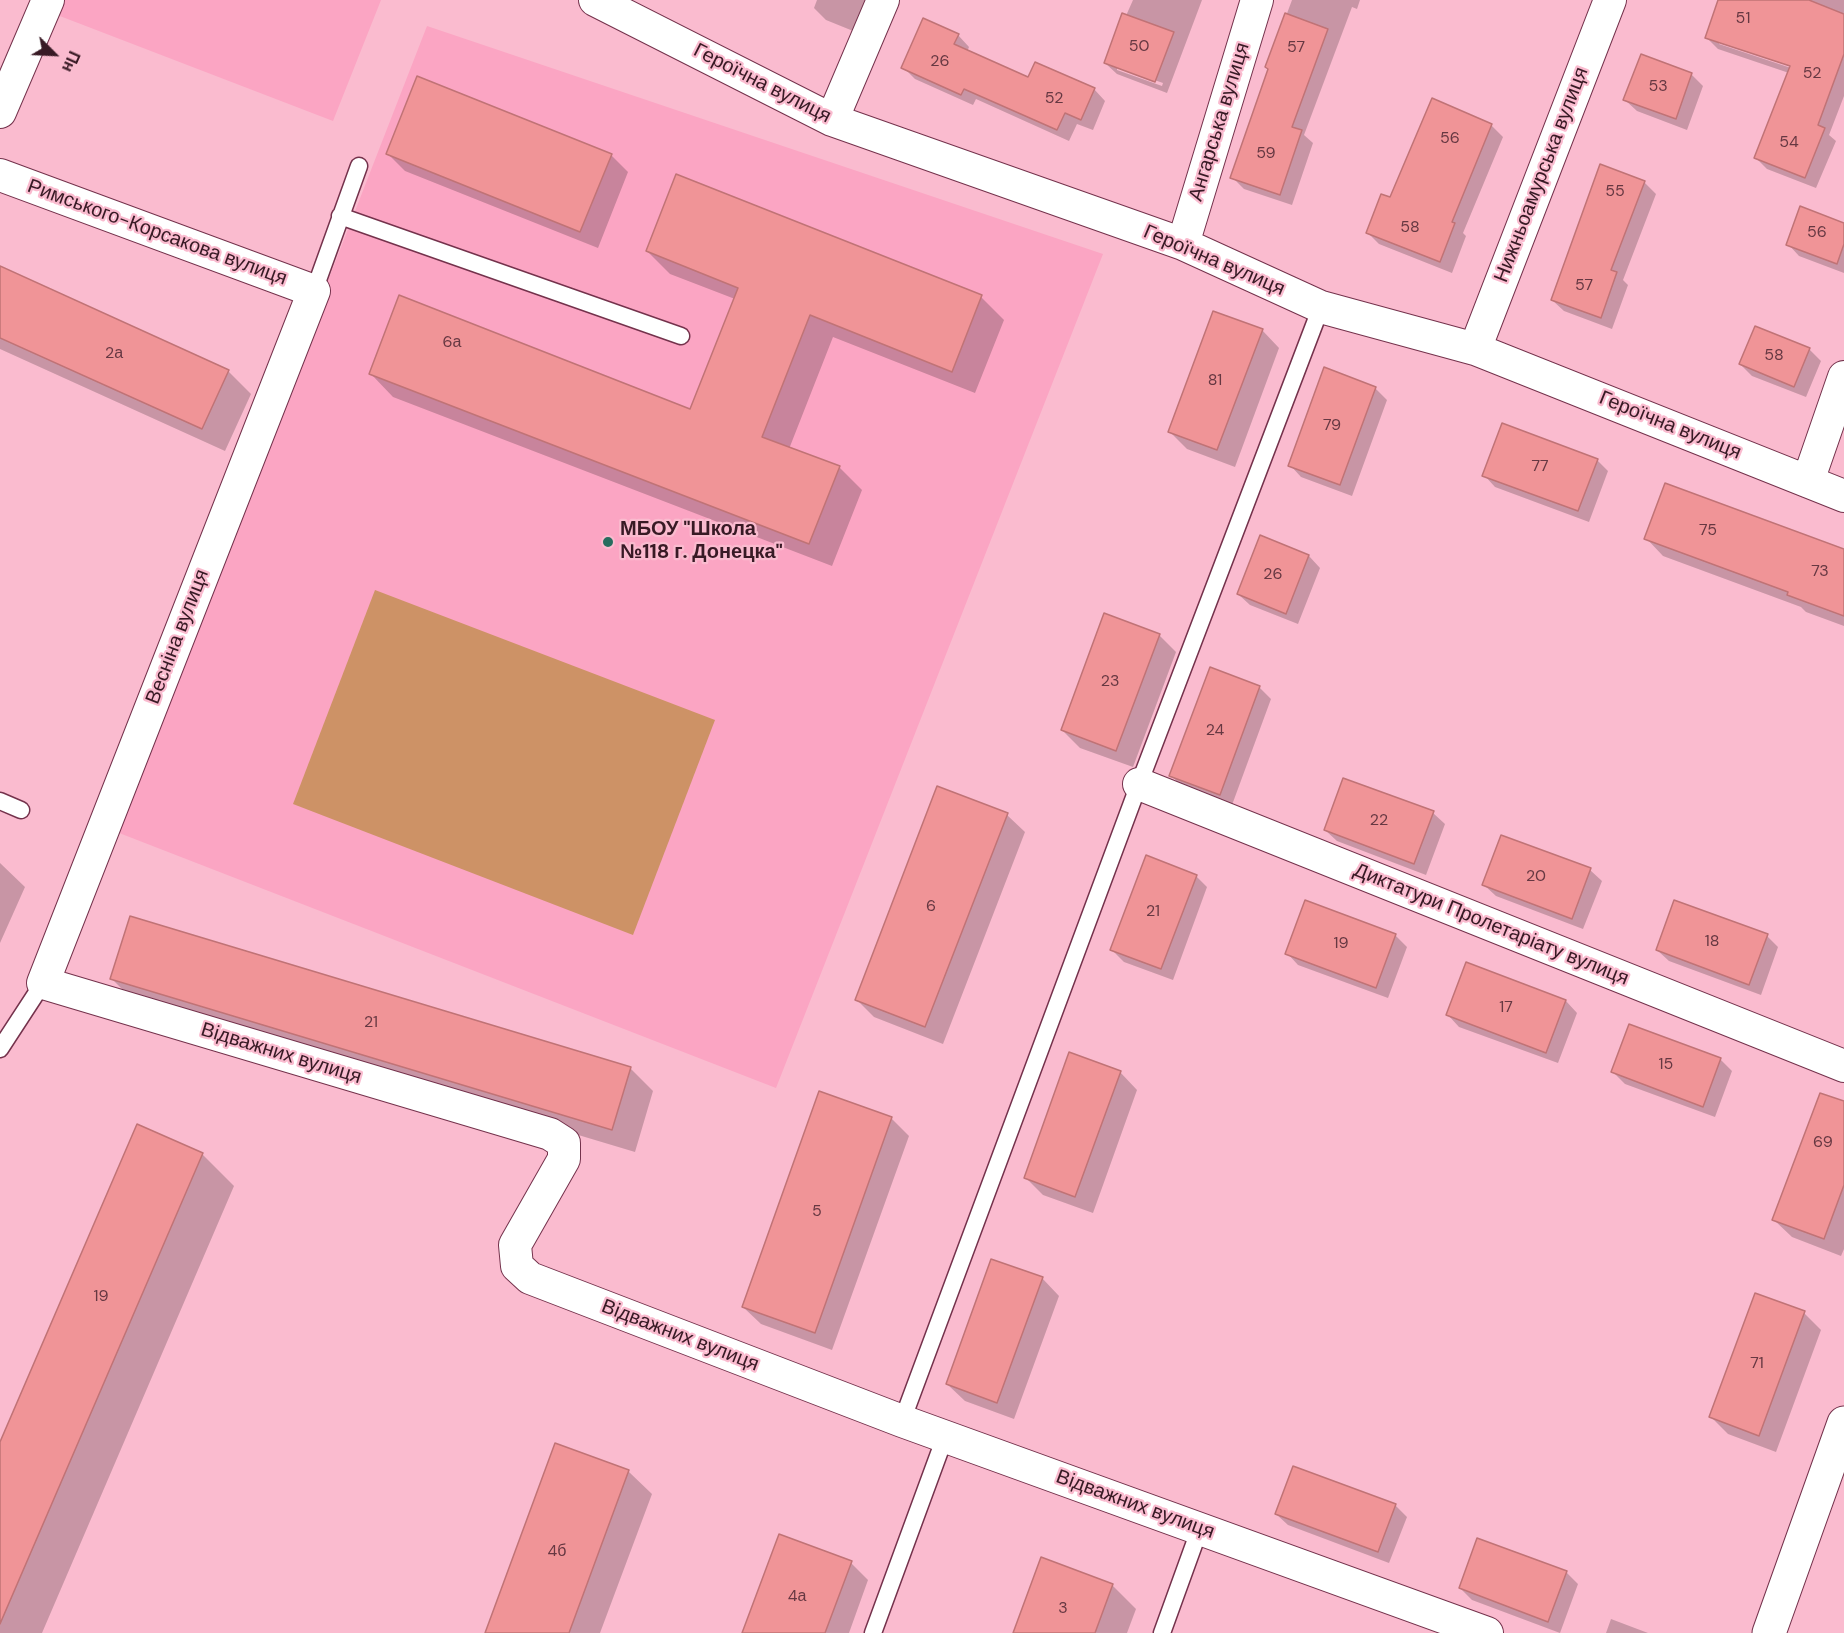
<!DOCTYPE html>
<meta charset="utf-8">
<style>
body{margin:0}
#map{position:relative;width:1844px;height:1633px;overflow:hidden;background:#fabbcf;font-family:"DM Sans",sans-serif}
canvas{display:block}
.north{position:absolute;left:24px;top:24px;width:60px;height:60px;-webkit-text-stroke:4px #fabbcf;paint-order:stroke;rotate:114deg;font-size:16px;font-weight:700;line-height:24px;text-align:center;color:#381a25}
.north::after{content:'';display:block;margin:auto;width:21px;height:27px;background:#381a25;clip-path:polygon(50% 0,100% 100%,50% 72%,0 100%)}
</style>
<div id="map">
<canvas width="1844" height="1633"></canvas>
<div class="north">Пн</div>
</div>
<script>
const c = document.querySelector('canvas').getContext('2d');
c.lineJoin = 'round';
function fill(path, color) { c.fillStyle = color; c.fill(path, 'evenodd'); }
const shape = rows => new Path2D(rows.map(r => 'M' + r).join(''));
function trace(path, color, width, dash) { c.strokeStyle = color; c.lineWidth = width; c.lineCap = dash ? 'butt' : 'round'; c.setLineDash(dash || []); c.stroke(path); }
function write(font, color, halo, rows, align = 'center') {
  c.font = font + ' "DM Sans",sans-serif'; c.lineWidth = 4.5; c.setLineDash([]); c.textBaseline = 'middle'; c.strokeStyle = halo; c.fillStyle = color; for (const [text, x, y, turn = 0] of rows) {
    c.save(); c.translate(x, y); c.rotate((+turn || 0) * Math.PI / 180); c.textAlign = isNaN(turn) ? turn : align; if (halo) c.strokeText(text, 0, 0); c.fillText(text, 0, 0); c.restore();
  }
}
fill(shape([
 [58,0,381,0,333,121,52,13],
 [427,26,1103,254,776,1088,114,831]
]), '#fba5c3');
fill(shape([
 [375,590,715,720,633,935,293,804]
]), '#cd9266');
fill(shape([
 [817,0,871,0,863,35,826,20,814,8],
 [1133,0,1202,0,1167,93,1117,74,1105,63],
 [1117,67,1163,83,1162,86,1117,70],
 [1292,0,1360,0,1357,9,1352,7,1304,135,1313,143,1292,205,1244,189,1232,177,1270,70,1267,67],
 [1719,0,1844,0,1844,96,1829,135,1836,141,1816,188,1767,169,1756,158,1789,73,1718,49,1707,38],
 [1719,41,1798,67,1797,70,1719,44],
 [958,35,969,47,967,52,1029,79,1094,89,1105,101,1093,130,1077,124,1069,141,976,99,973,105,915,79,903,67],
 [1691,74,1703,86,1687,130,1637,111,1625,100],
 [1491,125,1503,137,1463,233,1466,236,1452,273,1379,244,1367,232,1391,199],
 [387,153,611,155,628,172,598,248,405,171],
 [1644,182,1656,194,1623,280,1628,285,1612,329,1564,311,1552,300],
 [1844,224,1844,273,1799,256,1788,244],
 [647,251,981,297,1004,320,975,393,833,337,789,449,839,467,862,490,832,566,393,397,371,374,691,411,735,299,670,274],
 [0,268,228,371,251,394,225,451,0,349],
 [1262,330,1279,348,1235,467,1187,449,1170,432],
 [1809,349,1821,361,1806,397,1752,376,1740,364],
 [1375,388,1387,400,1352,496,1301,477,1290,465],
 [1597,460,1608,471,1589,522,1495,487,1484,475],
 [1261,537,1309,556,1320,568,1298,624,1250,605,1238,594],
 [1646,538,1844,551,1844,626,1806,612,1801,607,1663,556],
 [1159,635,1176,652,1133,767,1080,748,1062,730],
 [1259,687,1271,699,1232,805,1182,787,1171,775],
 [1433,813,1445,824,1426,875,1337,841,1325,830],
 [1007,815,1025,832,943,1044,874,1017,856,999],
 [0,863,25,887,0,943],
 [1590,870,1602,881,1583,929,1496,896,1484,885],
 [1196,876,1207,887,1173,980,1124,962,1112,950],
 [1395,935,1407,947,1388,998,1298,965,1287,953],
 [1767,936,1778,947,1761,995,1669,961,1657,950],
 [112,979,630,1068,653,1091,635,1152,135,1002],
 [1566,1001,1577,1013,1558,1063,1459,1027,1448,1015],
 [1720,1059,1732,1071,1715,1117,1625,1084,1613,1072],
 [1120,1072,1137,1090,1093,1213,1043,1195,1026,1178],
 [1844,1103,1844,1249,1841,1256,1792,1237,1774,1220],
 [891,1118,909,1136,832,1350,761,1324,743,1307],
 [202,1154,234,1186,42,1633,0,1633,0,1446],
 [1042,1278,1059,1296,1014,1419,965,1401,947,1384],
 [1804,1313,1821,1330,1776,1452,1728,1434,1711,1417],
 [556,1445,629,1472,652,1494,600,1633,486,1633],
 [1395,1505,1407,1517,1389,1563,1288,1525,1276,1514],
 [1478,1540,1567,1573,1578,1584,1560,1633,1472,1600,1460,1588],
 [1042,1559,1113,1586,1136,1609,1127,1633,1014,1633],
 [851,1563,868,1580,849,1633,744,1633],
 [1611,1619,1648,1633,1606,1633]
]), '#0003');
const building = shape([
 [1718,0,1809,0,1844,14,1844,54,1818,125,1825,128,1805,178,1754,158,1790,66,1705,38,1718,0],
 [1122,13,1174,32,1155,82,1104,63,1122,13],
 [1285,13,1328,29,1292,127,1302,130,1280,195,1230,178,1268,69,1265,67,1285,13],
 [923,18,959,34,954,44,1028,77,1035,62,1095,88,1081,120,1065,113,1057,130,964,89,961,95,901,68,923,18],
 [1641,54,1692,73,1676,119,1623,100,1641,54],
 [417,76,612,154,580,232,386,154,417,76],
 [1432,98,1492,124,1452,222,1455,223,1440,262,1366,233,1381,194,1390,197,1432,98],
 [1600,164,1645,181,1611,270,1617,272,1601,318,1551,300,1600,164],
 [676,174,982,295,952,372,810,315,762,437,840,466,809,544,369,374,399,295,690,409,738,288,646,251,676,174],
 [1800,206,1844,223,1844,244,1837,264,1786,245,1800,206],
 [0,266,229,370,202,429,0,338,0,266],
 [1213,311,1263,329,1217,450,1168,432,1213,311],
 [1755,326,1810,348,1794,387,1739,364,1755,326],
 [1324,367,1376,387,1340,485,1288,466,1324,367],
 [1502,423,1598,459,1578,511,1482,476,1502,423],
 [1665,483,1844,549,1844,616,1787,595,1788,592,1644,539,1665,483],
 [1260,535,1309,555,1286,614,1237,594,1260,535],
 [1104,613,1160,634,1116,751,1061,730,1104,613],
 [1210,667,1260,686,1220,795,1169,776,1210,667],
 [1343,778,1434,811,1414,864,1324,830,1343,778],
 [937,786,1008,813,925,1027,855,1000,937,786],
 [1501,835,1591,868,1572,919,1482,885,1501,835],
 [1146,855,1197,875,1161,969,1110,950,1146,855],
 [1305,900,1396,934,1376,988,1285,954,1305,900],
 [1674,900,1768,934,1749,985,1656,950,1674,900],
 [130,916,631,1067,612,1130,110,979,130,916],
 [1466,962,1566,1000,1546,1053,1446,1015,1466,962],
 [1629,1024,1721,1058,1703,1107,1611,1072,1629,1024],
 [1069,1052,1121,1071,1075,1197,1024,1178,1069,1052],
 [819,1091,892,1117,815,1333,742,1307,819,1091],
 [1820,1093,1844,1101,1844,1185,1824,1239,1772,1220,1820,1093],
 [137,1124,203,1153,0,1624,0,1442,137,1124],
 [991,1259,1043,1277,997,1403,946,1384,991,1259],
 [1755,1293,1805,1311,1759,1436,1709,1417,1755,1293],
 [555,1443,629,1470,569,1633,485,1633,555,1443],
 [1293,1466,1396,1504,1378,1552,1275,1514,1293,1466],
 [779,1534,852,1561,825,1633,742,1633,779,1534],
 [1477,1538,1567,1571,1548,1622,1459,1588,1477,1538],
 [1041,1557,1113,1584,1095,1633,1013,1633,1041,1557]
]);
fill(building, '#f09497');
trace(building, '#c07376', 1.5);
const lane = shape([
 [340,216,681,336],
 [314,291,359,166],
 [0,801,21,810],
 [0,1049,43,983],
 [902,1421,1139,784,1321,307],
 [873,1633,945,1437],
 [1162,1633,1200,1528]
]);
const street = shape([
 [595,0,832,120,1183,244,1321,307,1475,349,1844,496],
 [0,112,48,0],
 [832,120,883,0],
 [0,175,314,291,43,983,550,1134,564,1143,564,1159,515,1245,517,1266,530,1278,902,1421,1487,1633],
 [1183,244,1257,0],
 [1475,349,1610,0],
 [1808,481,1844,377],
 [1139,784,1844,1066]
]);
const secondary = shape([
 [1769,1633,1844,1423]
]);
trace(lane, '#74324c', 19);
trace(street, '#74324c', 34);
trace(secondary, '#74324c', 35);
trace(lane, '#fff', 16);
trace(street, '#fff', 32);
trace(secondary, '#fff', 33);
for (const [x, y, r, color] of [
 [608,542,6,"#276c5e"]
]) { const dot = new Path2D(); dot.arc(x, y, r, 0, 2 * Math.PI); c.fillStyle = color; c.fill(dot); trace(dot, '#fabbcf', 2); }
write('16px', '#663842', null, [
 ["51",1743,19],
 ["50",1139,47],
 ["57",1296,48],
 ["26",940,62],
 ["52",1812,74],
 ["53",1658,87],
 ["52",1054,99],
 ["56",1450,139],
 ["54",1789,143],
 ["59",1266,154],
 ["55",1615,192],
 ["58",1410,228],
 ["56",1817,233],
 ["57",1584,286],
 ["6а",452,343],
 ["2а",114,354],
 ["58",1774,356],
 ["81",1215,381],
 ["79",1332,426],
 ["77",1540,467],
 ["75",1708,531],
 ["73",1820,572],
 ["26",1273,575],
 ["23",1110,682],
 ["24",1215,731],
 ["22",1379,821],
 ["20",1536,877],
 ["6",931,907],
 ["21",1153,912],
 ["18",1712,942],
 ["19",1341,944],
 ["17",1506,1008],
 ["21",371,1023],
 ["15",1666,1065],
 ["69",1823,1143],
 ["5",817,1212],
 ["19",101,1297],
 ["71",1757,1364],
 ["4б",557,1552],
 ["4а",797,1597],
 ["3",1063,1609]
]);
write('20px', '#381a25', '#fabbcf', [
 ["Героїчна вулиця",762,84,27],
 ["Ангарська вулиця",1220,122,-73],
 ["Нижньоамурська вулиця",1542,175,-69],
 ["Римського-Корсакова вулиця",157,233,20],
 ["Героїчна вулиця",1214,261,23],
 ["Героїчна вулиця",1670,426,22],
 ["Весніна вулиця",178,637,-69],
 ["Диктатури Пролетаріату вулиця",1491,925,22],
 ["Відважних вулиця",281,1054,17],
 ["Відважних вулиця",680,1336,21],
 ["Відважних вулиця",1135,1505,20]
]);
write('bold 20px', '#381a25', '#fabbcf', [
 ["МБОУ \"Школа",620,530],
 ["№118 г. Донецка\"",620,553]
], 'left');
</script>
